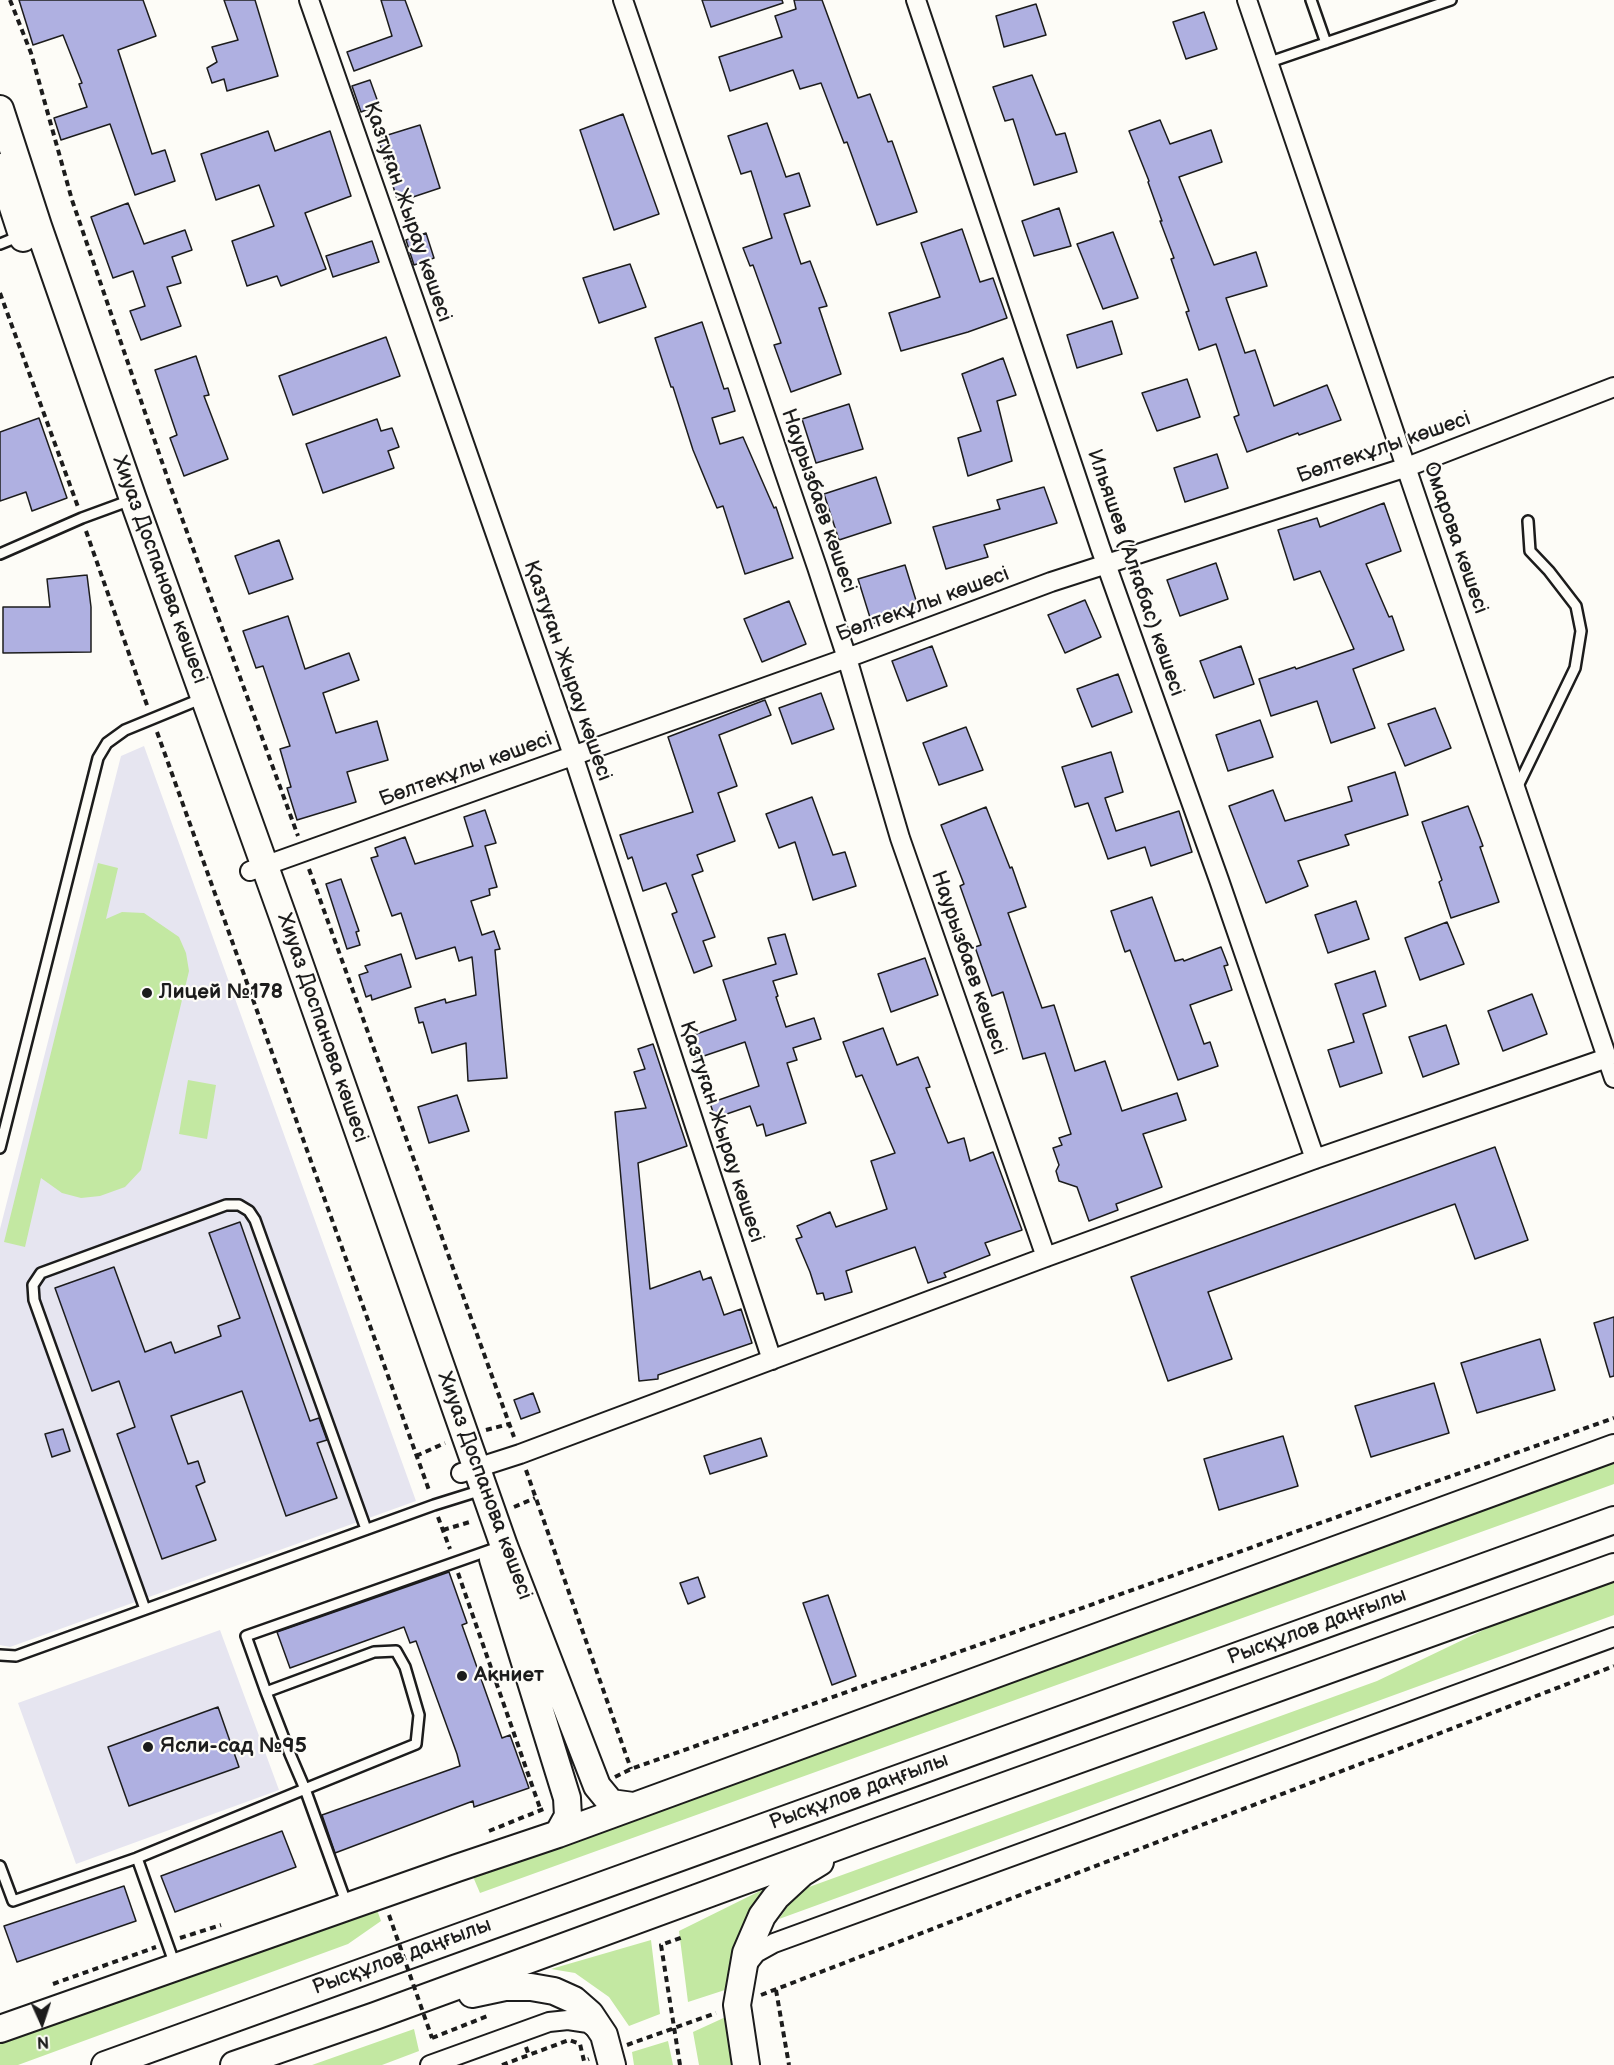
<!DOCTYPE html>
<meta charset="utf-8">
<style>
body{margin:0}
#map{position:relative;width:1614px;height:2065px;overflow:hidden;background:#fdfcf7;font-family:"Balsamiq Sans",sans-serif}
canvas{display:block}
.north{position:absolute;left:12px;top:1993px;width:60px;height:60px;-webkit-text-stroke:4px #fdfcf7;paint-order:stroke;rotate:177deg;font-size:16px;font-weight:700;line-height:24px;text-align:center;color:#1c1c1c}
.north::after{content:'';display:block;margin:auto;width:21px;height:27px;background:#1c1c1c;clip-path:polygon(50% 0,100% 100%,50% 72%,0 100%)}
</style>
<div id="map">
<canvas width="1614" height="2065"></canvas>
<div class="north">N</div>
</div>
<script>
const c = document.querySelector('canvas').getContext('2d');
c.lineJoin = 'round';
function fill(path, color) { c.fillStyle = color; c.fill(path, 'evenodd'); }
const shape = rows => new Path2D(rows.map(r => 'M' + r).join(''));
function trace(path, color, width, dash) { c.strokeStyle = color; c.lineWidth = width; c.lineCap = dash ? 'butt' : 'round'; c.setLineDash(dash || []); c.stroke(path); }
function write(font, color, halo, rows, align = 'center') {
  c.font = font + ' "Balsamiq Sans",sans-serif'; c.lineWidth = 4.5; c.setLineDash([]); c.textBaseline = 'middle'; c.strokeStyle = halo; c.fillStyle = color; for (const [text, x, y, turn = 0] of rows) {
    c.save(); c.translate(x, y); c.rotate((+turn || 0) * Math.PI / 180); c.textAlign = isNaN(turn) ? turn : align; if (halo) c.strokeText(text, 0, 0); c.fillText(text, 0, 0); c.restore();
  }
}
fill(shape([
 [144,746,416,1501,10,1647,0,1645,0,1229,121,756],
 [220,1630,279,1790,76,1864,18,1703]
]), '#e6e5f0');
fill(shape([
 [98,863,118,868,106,919,122,912,144,913,179,937,186,953,189,971,141,1170,125,1187,100,1196,81,1198,62,1193,41,1178,25,1247,4,1242],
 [188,1080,216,1085,207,1139,179,1134],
 [1614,1459,1614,1484,480,1893,471,1872],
 [1614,1582,1614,1615,779,1919,798,1891,1377,1681,1496,1624],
 [776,1883,728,1989,688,2002,679,1931],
 [375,1904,381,1921,348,1944,18,2065,0,2065,0,2041],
 [651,1940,660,2014,629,2026,609,1997,575,1973,551,1969],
 [730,2015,737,2065,699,2065,693,2032],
 [414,2029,419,2051,382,2065,312,2065],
 [668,2041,673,2065,634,2065,632,2052]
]), '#c3e8a2');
const building = shape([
 [19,0,143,0,156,36,118,50,152,154,165,150,175,181,135,195,110,124,61,140,54,118,87,107,79,84,82,83,63,35,33,45,19,0],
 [224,0,255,0,278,76,227,91,224,79,212,83,207,68,217,62,212,47,238,40,224,0],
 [381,0,405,0,422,46,354,71,347,52,392,36,381,0],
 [702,0,782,0,783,3,711,27,702,0],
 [794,0,822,0,858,98,870,94,888,142,892,141,917,212,877,225,847,142,844,143,821,83,800,89,793,70,730,91,719,57,782,37,775,16,796,9,794,0],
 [1036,4,1046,35,1004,47,996,16,1036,4],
 [1204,12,1217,49,1186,59,1173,22,1204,12],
 [1032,75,1056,135,1065,133,1077,172,1034,185,1013,119,1005,121,993,87,1032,75],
 [370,80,379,105,361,112,352,86,370,80],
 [623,114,659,214,614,230,580,130,623,114],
 [1160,120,1170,144,1211,130,1222,162,1179,177,1214,265,1256,252,1267,286,1226,298,1245,353,1255,350,1274,406,1327,385,1341,420,1299,435,1298,433,1247,452,1234,417,1239,415,1216,344,1199,350,1186,312,1189,311,1171,259,1174,258,1160,221,1162,221,1148,182,1149,181,1129,131,1160,120],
 [767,123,786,177,799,173,810,206,784,214,801,264,810,261,827,306,819,308,841,374,791,392,774,345,781,343,753,265,750,266,743,248,772,238,751,171,741,174,728,136,767,123],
 [420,125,440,188,398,202,378,138,420,125],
 [268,131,275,151,330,131,351,196,305,213,326,269,281,286,277,276,247,286,232,241,274,226,259,185,216,200,201,154,268,131],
 [128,203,144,244,185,230,192,250,172,257,181,283,167,287,181,326,141,340,130,311,145,306,133,271,113,278,91,217,128,203],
 [1059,208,1071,246,1034,256,1022,221,1059,208],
 [962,229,980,282,993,278,1007,318,968,332,901,351,889,313,940,297,921,243,962,229],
 [1113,232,1138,298,1103,309,1077,244,1113,232],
 [426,233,434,258,414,265,406,240,426,233],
 [372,241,379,262,333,277,326,256,372,241],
 [630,264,646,307,599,323,583,278,630,264],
 [1112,321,1122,354,1077,368,1067,335,1112,321],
 [702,322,724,389,728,388,735,411,712,418,720,444,743,437,774,508,776,507,793,558,745,574,723,506,717,508,693,450,673,387,671,387,655,338,702,322],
 [386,337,400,376,293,415,279,376,386,337],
 [196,356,209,395,204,396,228,459,184,476,170,438,177,435,155,370,196,356],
 [1003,358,1016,395,997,401,1012,461,968,476,958,438,981,431,962,374,1003,358],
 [1187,379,1200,417,1157,431,1142,393,1187,379],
 [849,404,863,449,816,463,802,419,849,404],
 [39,418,67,498,32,511,26,492,0,501,0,432,39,418],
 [377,419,381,431,392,428,399,447,388,451,394,468,323,493,306,444,377,419],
 [1217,454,1228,488,1185,502,1174,468,1217,454],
 [876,477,891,523,839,540,824,494,876,477],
 [1044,487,1057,523,984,545,988,557,946,569,933,527,1000,509,997,500,1044,487],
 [1384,503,1401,551,1366,564,1389,617,1392,616,1404,650,1353,669,1375,728,1331,743,1317,701,1271,716,1259,679,1295,667,1296,669,1354,649,1320,571,1294,580,1278,530,1317,518,1320,527,1384,503],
 [279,540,293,579,249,594,235,556,279,540],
 [1216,563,1228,599,1180,616,1167,580,1216,563],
 [905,565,919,610,872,624,858,579,905,565],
 [87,575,91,607,91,652,3,653,3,607,50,607,47,579,87,575],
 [1085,600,1101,637,1065,653,1048,615,1085,600],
 [789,601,806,644,762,662,744,619,789,601],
 [288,616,305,669,349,653,359,680,323,693,336,733,377,721,388,760,347,772,356,802,297,820,287,788,291,787,280,749,290,746,263,666,256,668,243,631,288,616],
 [932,646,947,686,907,701,892,661,932,646],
 [1241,646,1254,684,1214,698,1200,661,1241,646],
 [1118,674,1132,712,1092,727,1077,689,1118,674],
 [821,693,834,729,792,744,779,708,821,693],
 [765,700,771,715,719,735,737,786,718,793,735,841,697,855,703,871,692,875,715,937,703,941,712,966,694,973,672,914,677,912,666,883,643,891,632,857,628,859,620,835,693,812,668,737,765,700],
 [1435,708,1451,748,1405,766,1388,724,1435,708],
 [1260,720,1273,757,1228,771,1216,735,1260,720],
 [966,727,983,770,939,785,923,743,966,727],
 [1111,752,1123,792,1105,798,1116,831,1179,811,1192,852,1151,866,1145,847,1108,859,1088,803,1075,807,1062,767,1111,752],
 [1395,772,1408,815,1345,835,1349,845,1298,861,1308,886,1266,903,1229,806,1273,790,1285,821,1352,801,1348,787,1395,772],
 [812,797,833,855,845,852,856,886,813,900,795,842,779,848,766,814,812,797],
 [1468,806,1483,846,1480,847,1499,902,1451,918,1439,882,1442,880,1422,822,1468,806],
 [986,807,1010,868,1012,867,1026,907,1008,913,1042,1008,1054,1005,1075,1071,1105,1061,1122,1111,1177,1093,1186,1120,1143,1134,1162,1187,1116,1204,1118,1210,1089,1221,1077,1187,1059,1181,1056,1171,1059,1165,1053,1148,1062,1145,1059,1138,1071,1134,1045,1053,1023,1059,1003,992,992,996,975,947,981,945,960,886,964,884,941,825,986,807],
 [485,810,496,843,485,846,497,887,489,889,490,895,471,901,482,935,494,931,500,949,495,950,507,1078,468,1081,466,1043,432,1053,423,1022,419,1023,415,1008,445,999,446,1003,476,995,472,957,459,961,455,947,416,959,401,913,392,916,371,858,378,856,375,848,405,837,415,864,473,846,464,817,485,810],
 [341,879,359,931,356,932,360,945,347,949,326,884,341,879],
 [1152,897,1175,961,1183,959,1184,961,1221,947,1228,965,1224,966,1232,990,1190,1005,1204,1044,1210,1042,1218,1066,1178,1080,1130,950,1125,952,1111,911,1152,897],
 [1356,901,1369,939,1328,953,1315,915,1356,901],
 [1447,922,1464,964,1420,980,1405,938,1447,922],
 [785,934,797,974,773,981,778,996,776,997,786,1027,814,1018,821,1039,793,1048,797,1060,787,1063,806,1123,766,1136,763,1124,757,1126,750,1106,715,1118,710,1103,759,1086,745,1042,695,1059,688,1037,736,1020,723,980,776,964,768,938,785,934],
 [401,954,411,987,372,1000,371,995,366,997,359,975,368,972,365,966,401,954],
 [925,958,938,995,891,1012,878,974,925,958],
 [1375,971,1386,1006,1363,1014,1382,1073,1340,1087,1328,1050,1354,1042,1335,984,1375,971],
 [1532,994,1547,1034,1503,1051,1488,1011,1532,994],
 [1446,1025,1459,1064,1423,1077,1409,1037,1446,1025],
 [883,1028,897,1065,918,1057,930,1087,926,1088,948,1143,964,1138,970,1161,993,1152,1022,1230,985,1243,990,1255,944,1273,946,1277,928,1283,915,1247,846,1271,852,1292,825,1300,823,1293,817,1294,810,1272,796,1239,802,1237,797,1226,830,1212,836,1227,887,1209,871,1161,895,1153,862,1075,856,1077,843,1042,883,1028],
 [653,1044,687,1146,638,1163,650,1289,700,1271,703,1280,711,1277,724,1315,741,1309,752,1343,658,1375,658,1379,639,1381,615,1112,646,1108,634,1072,645,1069,638,1049,653,1044],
 [457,1095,469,1131,429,1143,418,1107,457,1095],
 [1495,1147,1528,1240,1475,1259,1455,1204,1208,1292,1232,1359,1168,1381,1131,1277,1495,1147],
 [240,1222,310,1421,319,1418,327,1440,317,1443,337,1498,286,1516,242,1391,171,1416,188,1464,198,1461,205,1482,196,1486,216,1540,162,1559,117,1434,135,1427,119,1381,92,1391,55,1288,114,1267,145,1352,171,1342,175,1353,221,1336,218,1326,240,1318,209,1233,240,1222],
 [1614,1317,1614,1376,1610,1377,1594,1323,1614,1317],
 [1540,1339,1555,1390,1477,1413,1461,1363,1540,1339],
 [1434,1383,1449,1433,1371,1457,1355,1406,1434,1383],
 [533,1393,540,1412,521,1419,514,1400,533,1393],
 [63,1429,70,1451,52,1457,45,1434,63,1429],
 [1283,1436,1298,1486,1219,1510,1204,1459,1283,1436],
 [761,1438,767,1456,710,1474,704,1456,761,1438],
 [449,1572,467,1623,462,1625,502,1738,510,1735,529,1788,474,1807,473,1801,335,1853,322,1815,460,1766,457,1754,416,1641,410,1643,404,1627,290,1668,277,1632,449,1572],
 [698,1577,705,1597,688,1604,680,1583,698,1577],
 [828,1595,856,1676,832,1685,803,1603,828,1595],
 [218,1707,239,1767,129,1806,108,1747,218,1707],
 [282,1831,296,1867,175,1912,161,1876,282,1831],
 [124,1886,136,1921,17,1962,4,1926,124,1886]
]);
fill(building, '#afb0e1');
trace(building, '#1c1c1c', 1.5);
const lane = shape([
 [1311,0,1326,43],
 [1267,63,1451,0],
 [0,244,20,236],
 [0,554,82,518,131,500],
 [1517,788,1575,668,1581,631,1576,606,1549,571,1530,551,1528,521],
 [0,1148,98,758,107,743,125,730,203,698],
 [145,1609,39,1314,34,1300,33,1285,41,1273,226,1205,239,1205,249,1211,255,1220,366,1529],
 [0,1655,16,1656,434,1505,482,1490],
 [266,1692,374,1652,396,1651,405,1667,419,1715,416,1744,305,1789,290,1754,266,1692,246,1636,493,1549],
 [0,1866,13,1901,137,1858],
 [175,1965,137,1858,305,1789,347,1905]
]);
const street = shape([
 [309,0,573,755,772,1360],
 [623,0,817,567,847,658,900,838,1046,1257],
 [916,0,1100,547,1219,880,1315,1159],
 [1247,0,1614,1078],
 [250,871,847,658,1051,582,1407,467,1614,387],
 [461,1473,520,1454,1046,1257,1315,1159,1607,1058],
 [745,1967,756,1953,774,1943,1614,1637],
 [430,2065,549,2022,568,2020,588,2023,600,2032]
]);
const secondary = shape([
 [0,109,38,226,133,499,282,914,504,1546,597,1786,611,1803,633,1806],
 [0,167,23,238],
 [493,1559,567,1798,568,1816,558,1834],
 [472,1994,505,1987,531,1987,554,1991,574,2000,590,2014,604,2035,612,2065],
 [0,2029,457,1868,558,1834,1614,1448],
 [105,2065,1614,1520],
 [234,2065,375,2016,863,1837,1614,1567],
 [746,2065,737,2005,746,1953,762,1916,776,1897,802,1873,820,1862]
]);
trace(lane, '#1c1c1c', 14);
trace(street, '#1c1c1c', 22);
trace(secondary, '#1c1c1c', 30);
trace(shape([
 [10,0,31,53,72,200,172,491,298,836],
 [0,293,78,507],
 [86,531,148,708],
 [157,732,430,1493],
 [309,869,514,1437],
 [486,1430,509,1424],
 [416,1456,445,1443],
 [526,1470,631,1769],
 [514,1507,535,1498],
 [438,1517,450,1549],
 [443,1530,473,1521],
 [458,1573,541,1811],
 [615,1777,631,1769,1614,1418],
 [489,1831,546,1808],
 [180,1938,221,1925],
 [53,1984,156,1947],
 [776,1990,789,2065],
 [761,1995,1614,1666],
 [432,2038,490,2015],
 [627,2045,716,2013],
 [526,2047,529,2056],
 [502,2065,569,2040,580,2044,584,2061,589,2059],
 [680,2065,661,1945,683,1937]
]), '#1c1c1c', 4, [6, 4.5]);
trace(lane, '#fdfcf7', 9);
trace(street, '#fdfcf7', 18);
trace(secondary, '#fdfcf7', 26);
trace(shape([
 [389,1915,432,2038]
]), '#1c1c1c', 4, [6, 4.5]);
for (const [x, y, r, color] of [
 [147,993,6,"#1c1c1c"],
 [462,1676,6,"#1c1c1c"],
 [148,1747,6,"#1c1c1c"]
]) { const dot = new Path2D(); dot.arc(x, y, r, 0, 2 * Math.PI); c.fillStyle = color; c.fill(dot); trace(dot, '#fdfcf7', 2); }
write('21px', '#1c1c1c', '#fdfcf7', [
 ["Қазтуған Жырау көшесі",407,212,71],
 ["Бөлтекұлы көшесі",1384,448,-19],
 ["Наурызбаев көшесі",818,501,71],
 ["Омарова көшесі",1455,538,71],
 ["Хиуаз Доспанова көшесі",159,570,70],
 ["Ильяшев (Алғабас) көшесі",1135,573,71],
 ["Бөлтекұлы көшесі",923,605,-20],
 ["Қазтуған Жырау көшесі",567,671,71],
 ["Бөлтекұлы көшесі",466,770,-20],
 ["Наурызбаев көшесі",968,963,71],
 ["Хиуаз Доспанова көшесі",322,1028,71],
 ["Қазтуған Жырау көшесі",721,1132,72],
 ["Хиуаз Доспанова көшесі",484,1486,70],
 ["Рысқұлов даңғылы",1317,1627,-20],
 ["Рысқұлов даңғылы",859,1792,-20],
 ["Рысқұлов даңғылы",402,1957,-20]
]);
write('bold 21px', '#1c1c1c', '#fdfcf7', [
 ["Лицей №178",159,993],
 ["Акниет",474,1676],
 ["Ясли-сад №95",160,1747]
], 'left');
</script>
